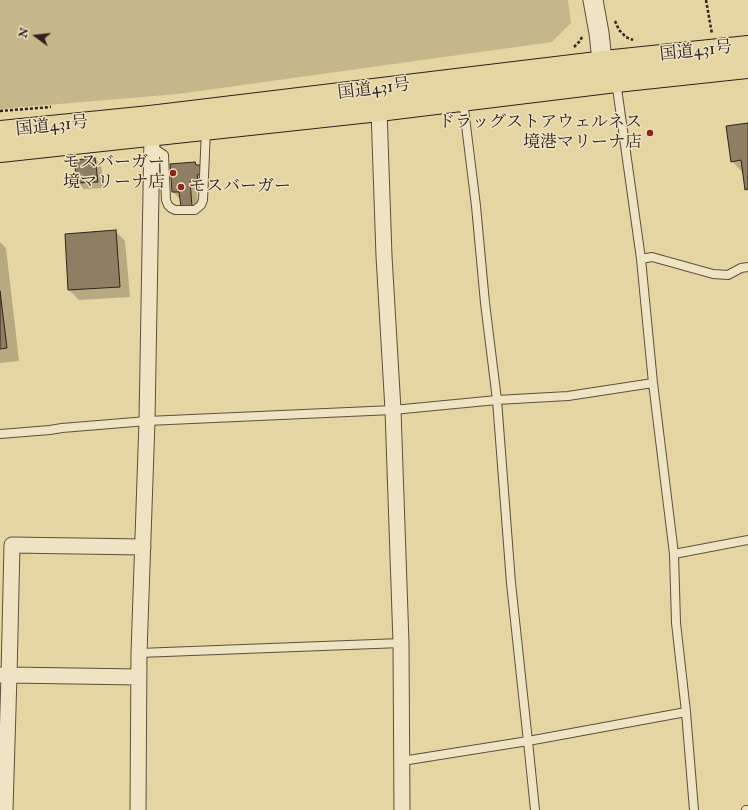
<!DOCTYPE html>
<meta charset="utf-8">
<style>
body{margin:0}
#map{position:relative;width:748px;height:810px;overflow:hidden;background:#e5d5a2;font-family:"IM FELL Double Pica",serif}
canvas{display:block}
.north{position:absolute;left:16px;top:16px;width:40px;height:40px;-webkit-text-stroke:3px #eee4c3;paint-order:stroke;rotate:285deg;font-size:11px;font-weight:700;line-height:16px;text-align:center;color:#30221c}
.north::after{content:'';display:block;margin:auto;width:14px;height:18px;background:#30221c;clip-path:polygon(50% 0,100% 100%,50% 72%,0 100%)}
</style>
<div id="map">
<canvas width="748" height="810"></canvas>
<div class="north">N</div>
</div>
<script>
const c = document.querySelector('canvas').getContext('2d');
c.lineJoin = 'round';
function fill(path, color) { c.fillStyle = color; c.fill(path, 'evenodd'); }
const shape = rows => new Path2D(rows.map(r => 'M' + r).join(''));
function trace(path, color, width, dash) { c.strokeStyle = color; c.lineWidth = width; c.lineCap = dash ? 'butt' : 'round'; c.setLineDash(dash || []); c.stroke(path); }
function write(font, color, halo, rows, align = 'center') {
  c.font = font + ' "IM FELL Double Pica","Noto Serif JP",serif'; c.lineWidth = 3; c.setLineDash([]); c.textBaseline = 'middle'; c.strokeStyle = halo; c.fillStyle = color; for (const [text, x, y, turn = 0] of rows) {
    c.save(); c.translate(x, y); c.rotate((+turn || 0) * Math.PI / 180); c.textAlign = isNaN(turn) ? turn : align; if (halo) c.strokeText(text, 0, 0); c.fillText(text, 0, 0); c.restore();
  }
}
fill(shape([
 [0,0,568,0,571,23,552,42,178,94,0,109]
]), '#c6b78b');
fill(shape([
 [748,124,748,191,746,189,744,174,732,161],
 [95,159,101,165,104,188,84,189,78,183],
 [195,163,206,173,204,187,196,187,199,212,180,199,173,192],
 [115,231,125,241,130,297,79,300,69,290],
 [0,242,6,248,19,361,0,363]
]), '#0003');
const building = shape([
 [748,123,748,189,745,190,741,160,731,162,726,126,748,123],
 [95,158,98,182,77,183,74,160,95,158],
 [195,162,196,165,200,165,201,174,197,175,198,180,190,181,192,206,181,207,179,192,172,192,170,164,195,162],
 [116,230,120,287,68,290,65,234,116,230],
 [0,291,7,348,0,349,0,291]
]);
fill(building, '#8e7f62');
trace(building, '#30221c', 1);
const service = shape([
 [616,81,641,259,653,383,674,554,676,623,686,712,694,810],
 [463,101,476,206,485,303,497,400,511,583,529,751,535,810],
 [152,147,164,155,166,200,168,205,171,208,175,210,195,210,201,205,203,200,206,129],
 [641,259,652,257,713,274,728,275,741,268,748,267],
 [0,434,50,430,62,428,147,421,393,410,497,400,568,396,653,383],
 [674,554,748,540],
 [139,653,401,643],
 [402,761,528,741,686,712],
 [746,810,748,810]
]);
const minor = shape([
 [379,110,384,256,393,410,401,643,402,810],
 [0,675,9,675,12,545,143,547],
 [5,810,9,675,139,677],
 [138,810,139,653,147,421,152,135]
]);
const tertiary = shape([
 [593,0,599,33,604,78]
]);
const trunk = shape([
 [0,132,150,117,614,61,748,47],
 [0,151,379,110,616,81,748,67]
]);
trace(service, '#5d4f3e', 10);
trace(minor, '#5d4f3e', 17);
trace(tertiary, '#5d4f3e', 21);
trace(trunk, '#30221c', 24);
trace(shape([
 [706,0,712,34],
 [615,21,619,30,626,37,633,40],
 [574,47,580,41,582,37],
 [0,111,51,107]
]), '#30221c', 2.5, [3, 2]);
trace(service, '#eee4c3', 8);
trace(minor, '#eee4c3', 15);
trace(tertiary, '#eee4c3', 19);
trace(trunk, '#e5d5a2', 22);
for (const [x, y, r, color] of [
 [650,133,4,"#8f2418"],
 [173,173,4,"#8f2418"],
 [181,187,4,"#8f2418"]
]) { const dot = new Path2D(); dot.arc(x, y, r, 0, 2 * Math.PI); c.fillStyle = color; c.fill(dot); trace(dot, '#eee4c3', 1.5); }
write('17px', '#30221c', '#eee4c3', [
 ["国道431号",696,52,-6],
 ["国道431号",374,90,-7],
 ["国道431号",52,127,-6]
]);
write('17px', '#30221c', '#eee4c3', [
 ["ドラッグストアウェルネス",642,123],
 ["境港マリーナ店",642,143],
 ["モスバーガー",165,163],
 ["境マリーナ店",165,183],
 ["モスバーガー",189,187,"left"]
], 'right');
</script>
